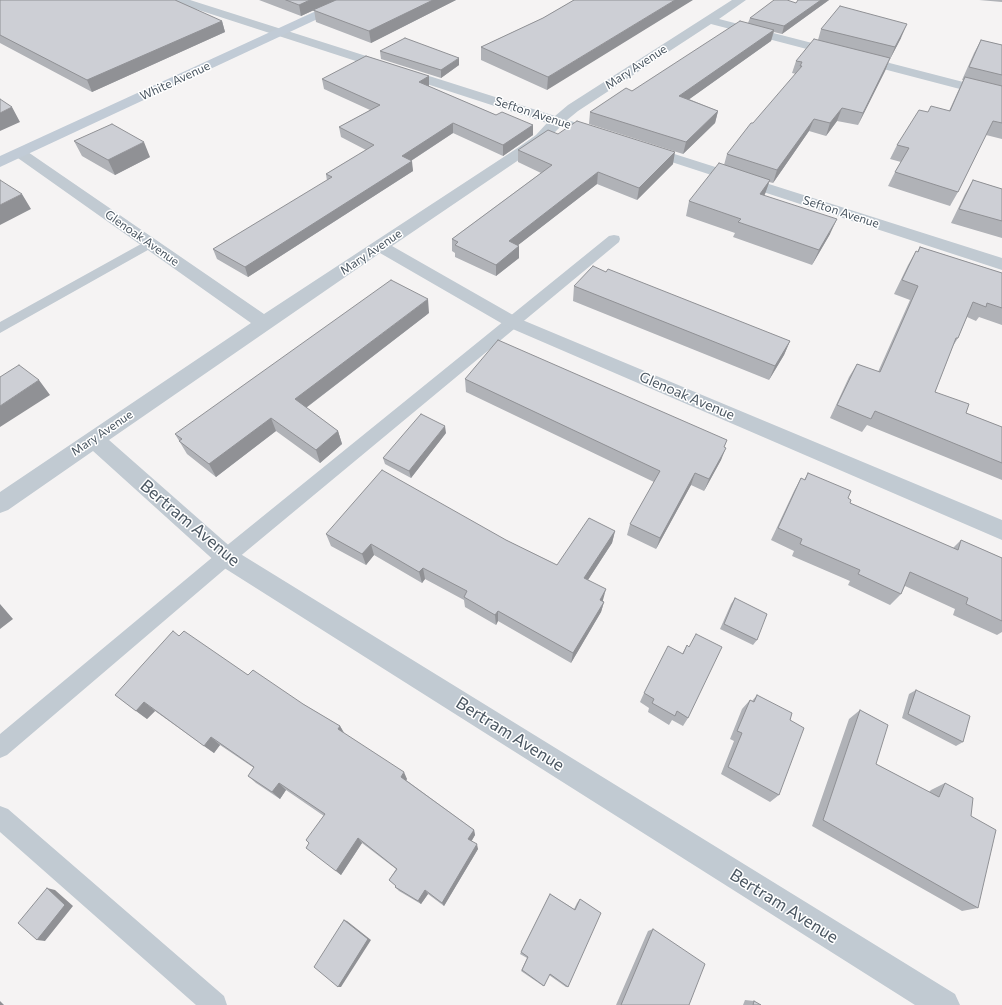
<!DOCTYPE html>
<style>
body{margin:0}
canvas{display:block;background:#f5f3f3}
</style>
<canvas width="1002" height="1005"></canvas>
<script>
const c = document.querySelector('canvas').getContext('2d');
c.lineJoin = 'round';
const shape = rows => new Path2D(rows.map(r => 'M' + r).join(''));
function fill(path, color) { c.fillStyle = color; c.fill(path, 'evenodd'); }
function trace(path, color, width, dash) { c.strokeStyle = color; c.lineWidth = width; c.lineCap = dash ? 'butt' : 'round'; c.setLineDash(dash || []); c.stroke(path); }
function write(font, color, halo, rows, align = 'center') {
  c.font = font + ' Commissioner,sans-serif'; c.lineWidth = 3; c.setLineDash([]); c.textBaseline = 'middle'; c.strokeStyle = halo; c.fillStyle = color; for (const [text, x, y, turn = 0] of rows) {
    c.save(); c.translate(x, y); c.rotate((+turn || 0) * Math.PI / 180); c.textAlign = isNaN(turn) ? turn : align; if (halo) c.strokeText(text, 0, 0); c.fillText(text, 0, 0); c.restore();
  }
}
fill(shape([
 [614,235,619,236,620,239,619,242,232,563,7,755,0,758,0,734,220,551,609,236,614,235],
 [150,239,155,240,156,243,155,246,0,333,0,322,150,239],
 [0,806,8,809,224,996,227,1005,196,1005,0,832,0,806]
]), '#c1cad2');
fill(shape([
 [172,0,190,0,555,116,568,105,732,0,746,0,719,19,1002,92,1002,100,711,24,578,111,567,120,574,122,576,125,574,128,569,129,560,127,546,141,529,153,392,246,520,319,1002,520,1002,540,508,327,380,253,109,440,234,550,955,994,960,1005,915,1005,218,564,93,451,8,510,0,513,0,492,251,323,15,156,13,153,15,150,25,150,264,314,519,147,536,135,547,123,174,2,172,0],
 [646,145,1002,258,1002,270,641,152,639,149,641,146,646,145]
]), '#c1cad2');
fill(shape([
 [340,0,356,0,354,2,0,167,0,156,340,0]
]), '#c1cbd6');
fill(shape([
 [0,0,222,21,225,32,92,92,0,43],
 [259,0,456,0,371,43,316,22,314,10,301,16],
 [574,0,547,90,481,60,481,47,543,18],
 [798,0,829,0,782,34,774,32,771,41,689,99,718,111,715,123,683,154,589,124,590,112,632,91,748,23,750,18,796,3],
 [979,0,1002,0,1002,2],
 [821,29,901,38,889,61,885,71,858,125,837,121,826,136,809,131,773,183,769,182,764,196,830,234,812,265,733,237,735,233,686,216,689,201,724,165,727,154,796,74,792,73,796,61,818,40],
 [981,40,1002,45,1002,139,986,135,958,192,950,206,888,186,895,172,901,162,890,159,897,145,928,112,949,111,963,80,962,80,974,53],
 [380,51,459,65,441,78,381,59],
 [322,79,429,86,428,86,496,115,533,125,533,135,503,156,453,133,411,161,413,171,248,277,217,259,213,249,327,181,326,174,366,150,341,137,339,127,370,110,324,89],
 [558,134,673,164,637,200,597,184,518,245,519,258,496,276,455,257,455,253,452,251,452,239,541,173,518,162,518,150],
 [74,141,150,157,115,175,82,156],
 [973,180,1002,189,1002,238,951,223,965,194],
 [920,247,1002,273,1002,325,979,317,976,321,967,317,958,338,953,346,935,392,966,413,1002,427,1002,480,867,425,862,432,830,418,849,377,857,364,878,372,910,300,894,294,908,265,916,251,917,252],
 [574,286,790,341,784,355,769,380,573,301],
 [429,313,306,408,338,431,342,444,320,463,276,431,216,477,187,454,175,434],
 [465,379,727,440,724,447,721,460,704,491,691,485,656,549,627,535,630,524,654,482,466,392],
 [446,433,411,478,385,464,383,458],
 [808,473,848,498,850,503,953,548,961,540,1002,558,1002,632,997,635,953,615,955,609,905,586,901,594,890,605,848,585,850,581,792,556,794,551,771,540,794,491,801,478,804,480],
 [615,531,612,543,588,580,603,600,603,601,604,602,601,612,571,663,498,621,496,625,465,607,464,600,425,579,422,583,374,555,366,565,331,546,326,534,506,540,557,565],
 [735,598,757,640,753,645,720,629,731,604],
 [179,636,248,675,303,704,340,726,345,734,407,779,406,780,474,830,475,835,471,841,478,849,444,906,428,894,421,904,399,891,395,887,396,886,389,880,396,869,362,843,341,875,336,871,309,843,324,816,286,790,280,799,256,783,248,776,254,768,220,745,214,753,155,711,147,719,115,695],
 [687,645,688,718,683,726,672,720,669,725,648,712,649,708,640,702,644,693,682,654],
 [916,690,963,742,956,746,902,718,909,694],
 [757,695,790,720,779,795,770,802,721,774,734,741,730,739,742,709,750,700,752,701],
 [860,710,876,764,929,792,931,790,945,783,971,816,978,908,962,911,812,826,849,719],
 [550,894,574,909,577,903,580,899,568,987,566,987,549,975,544,986,543,986,521,971,527,958,520,954],
 [653,929,689,1005,616,1005,648,931],
 [745,1000,754,1001,761,1005,743,1005]
]), '#b0b2b7');
fill(shape([
 [310,0,336,0,301,16,299,5],
 [433,0,456,0,371,43,369,31],
 [675,0,693,0,547,90,548,77],
 [821,0,829,0,782,34,784,26],
 [222,21,225,32,92,92,87,80],
 [907,24,901,38,889,61,895,47],
 [774,30,771,41,677,108,679,96],
 [459,58,459,65,441,78,441,70],
 [890,58,885,71,858,125,863,113],
 [429,76,429,86,420,92,419,82],
 [12,107,20,122,0,131,0,113],
 [842,108,837,121,826,136,830,123],
 [718,111,715,123,683,154,686,142],
 [814,119,809,131,773,183,777,170],
 [453,123,453,133,403,166,402,156],
 [533,125,533,135,503,156,503,145],
 [144,142,150,157,115,175,108,160],
 [675,152,673,164,637,200,639,188],
 [412,161,413,171,248,277,245,267],
 [598,172,597,184,508,253,509,241],
 [770,180,765,194,755,209,760,194],
 [22,194,31,209,0,225,0,205],
 [837,219,830,234,812,265,819,250],
 [519,246,519,258,496,276,496,265],
 [428,299,429,313,299,413,295,399],
 [790,341,784,355,769,380,775,366],
 [39,380,50,395,0,427,0,406],
 [271,418,276,431,216,477,209,464],
 [445,426,446,433,411,478,409,471],
 [338,431,342,444,320,463,316,450],
 [726,448,721,460,704,491,709,479],
 [695,473,691,485,656,549,660,538],
 [615,531,612,543,582,589,584,578],
 [371,544,374,555,366,565,362,554],
 [423,568,425,579,422,583,419,572],
 [606,589,603,600,597,610,600,600],
 [604,602,601,612,571,663,573,653],
 [0,604,13,619,0,629],
 [498,611,498,621,496,625,495,615],
 [144,702,155,711,147,719,136,711],
 [340,726,345,735,338,729],
 [211,737,220,745,214,753,204,746],
 [404,772,407,779,404,784,401,777],
 [279,783,286,790,280,799,272,792],
 [474,830,475,835,470,844,468,839],
 [358,838,362,843,341,875,336,871],
 [477,844,478,849,444,906,442,903],
 [47,888,55,890,73,906,45,941,37,940],
 [425,890,428,894,421,904,418,901],
 [344,920,347,921,371,940,341,987,338,987],
 [0,1001,4,1005,0,1005]
]), '#909195');
const building = shape([
 [0,0,175,0,222,21,87,80,0,35,0,0],
 [286,0,310,0,299,5,286,0],
 [336,0,433,0,369,31,313,10,336,0],
 [574,0,675,0,548,77,481,47,543,18,574,0],
 [774,0,787,0,796,3,798,0,821,0,784,26,750,18,774,0],
 [840,6,907,24,895,47,821,29,840,6],
 [740,21,774,30,679,96,718,111,686,142,590,112,626,88,632,91,740,21],
 [405,38,459,58,441,70,380,51,405,38],
 [814,39,890,58,863,113,842,108,830,123,814,119,777,170,727,154,751,123,753,123,802,66,800,66,802,62,796,61,814,39],
 [981,40,1002,45,1002,75,969,67,981,40],
 [366,56,429,76,419,82,496,115,502,112,533,125,503,145,453,123,402,156,412,161,245,267,213,249,332,177,326,174,374,145,339,127,380,105,322,79,366,56],
 [965,77,1002,86,1002,123,993,121,958,192,895,172,909,148,897,145,919,110,928,112,931,106,950,111,965,77],
 [0,99,12,107,0,113,0,99],
 [577,121,675,152,639,188,598,172,509,241,519,246,496,265,455,245,458,242,452,239,552,165,518,150,548,130,558,134,577,121],
 [112,124,144,142,108,160,74,141,112,124],
 [719,163,770,180,760,194,837,219,819,250,738,222,741,219,689,201,719,163],
 [0,180,22,194,0,205,0,180],
 [973,180,1002,189,1002,221,959,209,973,180],
 [920,247,1002,273,1002,308,987,303,986,307,973,302,958,338,956,338,935,392,969,404,966,413,1002,427,1002,463,875,411,871,419,837,405,857,364,880,372,918,286,902,280,916,251,918,252,920,247],
 [593,266,606,272,608,269,790,341,775,366,574,286,593,266],
 [391,280,428,299,295,399,338,431,316,450,271,418,209,464,179,441,182,439,175,434,391,280],
 [498,340,727,440,724,447,726,448,709,479,695,473,660,538,630,524,660,471,465,379,498,340],
 [19,365,39,380,0,406,0,377,19,365],
 [421,414,445,426,409,471,383,458,421,414],
 [382,470,506,540,557,565,589,518,615,531,584,578,606,589,600,600,604,602,573,653,498,611,495,615,464,597,467,591,423,568,419,572,371,544,362,554,326,534,382,470],
 [808,473,851,491,848,498,851,500,850,503,958,550,961,540,1002,558,1002,621,966,604,968,598,910,572,901,594,858,574,860,570,800,544,802,539,778,528,801,478,805,480,808,473],
 [735,598,767,614,757,640,724,624,735,598],
 [173,631,179,636,184,631,248,675,253,670,303,704,340,726,338,729,404,772,401,777,474,830,468,839,477,844,442,903,425,890,418,901,395,887,396,886,389,880,397,869,358,838,336,871,306,848,309,843,306,840,325,814,279,783,272,792,248,776,254,767,211,737,204,746,144,702,136,711,115,695,173,631],
 [696,634,722,647,688,718,677,711,675,716,652,703,654,699,644,693,668,646,683,654,687,645,689,647,696,634],
 [916,690,970,716,963,742,908,714,916,690],
 [757,695,792,713,790,720,804,728,779,795,728,767,742,733,737,731,750,700,754,702,757,695],
 [860,710,888,725,876,764,939,797,945,783,973,798,971,816,996,830,978,908,823,820,860,710],
 [47,888,65,905,37,940,18,923,47,888],
 [550,894,575,910,580,899,601,913,568,987,550,974,544,986,522,970,528,957,521,952,550,894],
 [344,920,368,939,338,987,314,967,344,920],
 [653,929,705,964,689,1005,621,1005,653,929],
 [754,1001,761,1005,753,1005,754,1001]
]);
fill(building, '#cdcfd5');
trace(building, '#909195', 1);
write('12px', '#4a5661', '#fff', [
 ["Mary Avenue",636,67,-33],
 ["White Avenue",175,81,-25],
 ["Sefton Avenue",533,113,18],
 ["Sefton Avenue",841,212,18],
 ["Glenoak Avenue",142,238,35],
 ["Mary Avenue",371,252,-34],
 ["Mary Avenue",102,433,-34]
]);
write('14px', '#4a5661', '#fff', [
 ["Glenoak Avenue",687,396,23]
]);
write('17px', '#4a5661', '#fff', [
 ["Bertram Avenue",190,523,40],
 ["Bertram Avenue",510,734,32],
 ["Bertram Avenue",784,906,32]
]);
</script>
